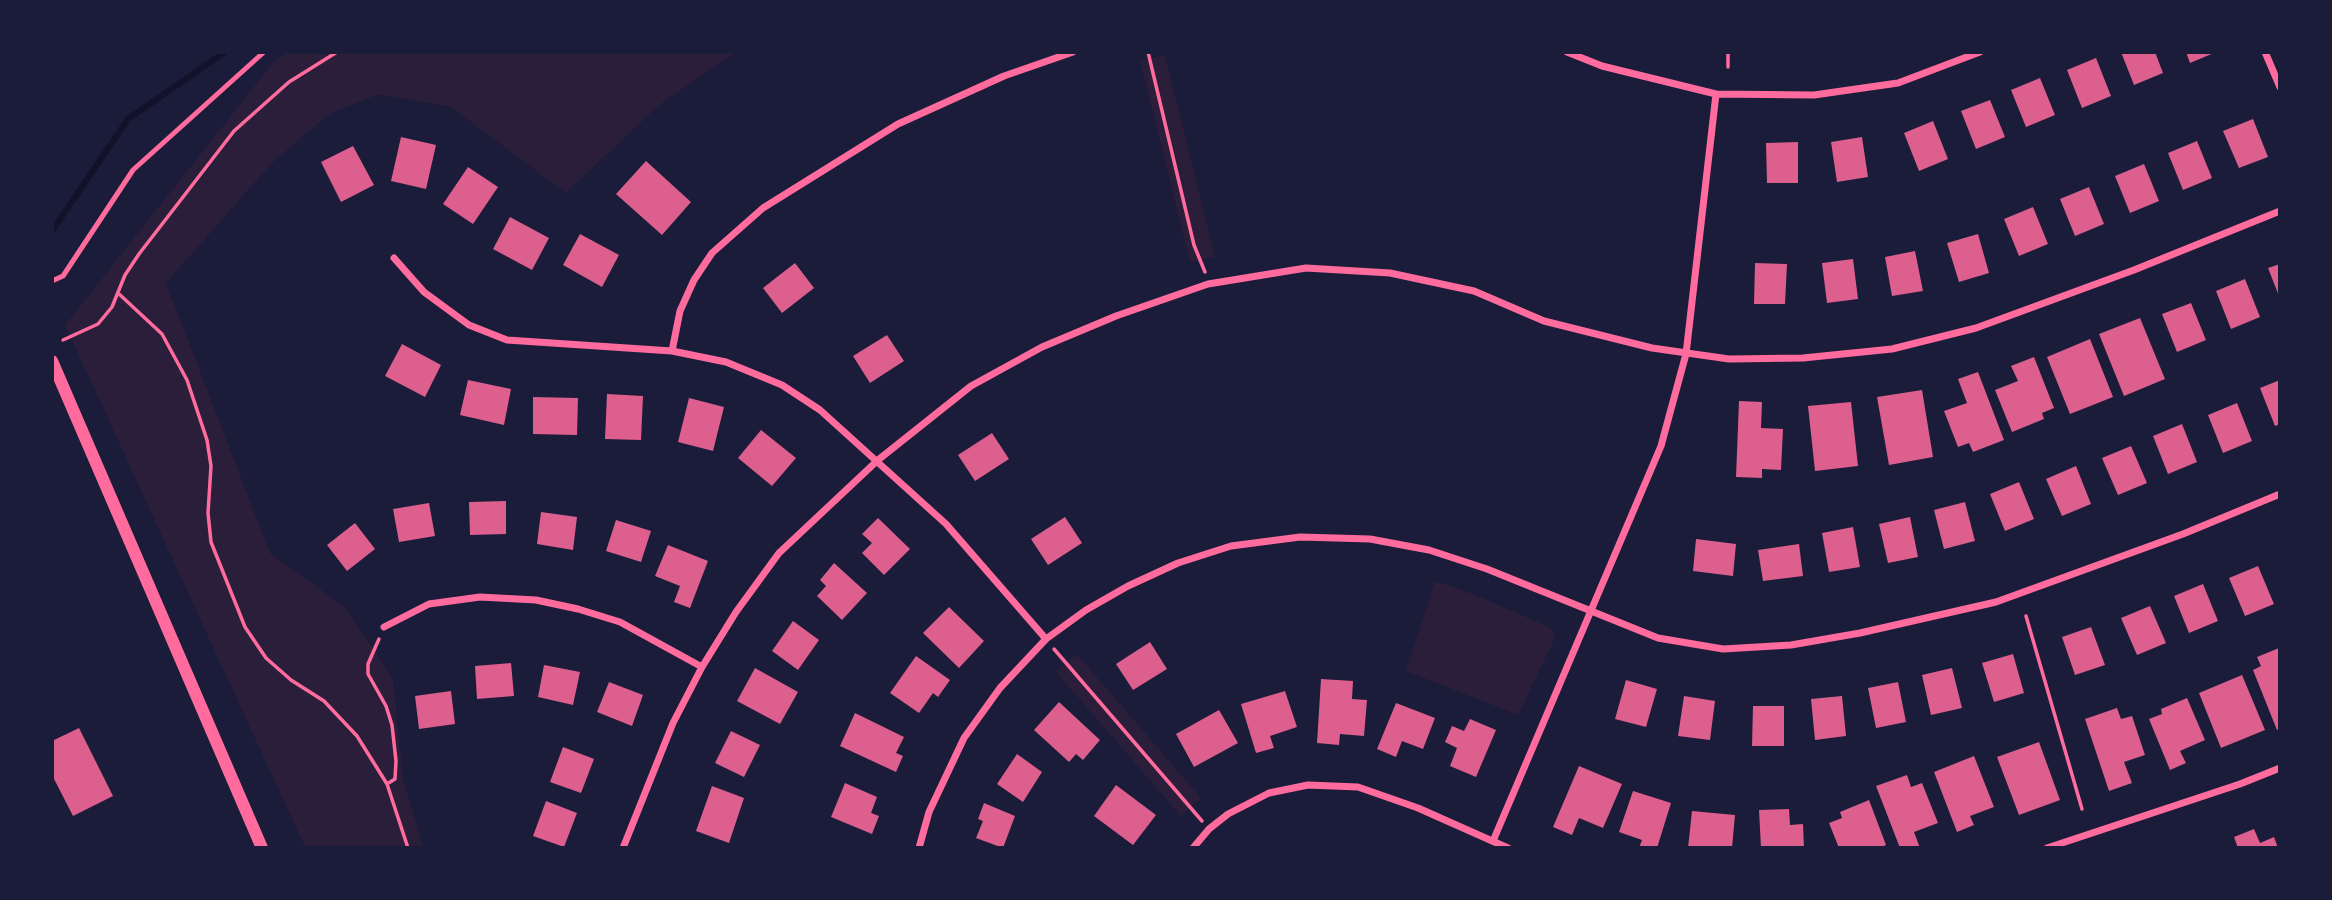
<!DOCTYPE html>
<style>
body{margin:0}
#map{position:relative;width:2332px;height:900px;overflow:hidden;background:#1b1b3a;font-family:Helvetica,sans-serif}
canvas{display:block}
.frame{position:absolute;inset:0;border:54px solid #1b1b3a;pointer-events:none}
</style>
<div id="map">
<canvas width="2332" height="900"></canvas>
<div class="frame"></div>
</div>
<script>
const c = document.querySelector('canvas').getContext('2d');
c.lineJoin = 'round';
function fill(path, color) { c.fillStyle = color; c.fill(path, 'evenodd'); }
const shape = rows => new Path2D(rows.map(r => 'M' + r).join(''));
function trace(path, color, width, dash) { c.strokeStyle = color; c.lineWidth = width; c.lineCap = dash ? 'butt' : 'round'; c.setLineDash(dash || []); c.stroke(path); }
fill(shape([
 [288,53,735,53,659,105,566,193,451,107,379,94,329,114,271,164,166,283,270,553,345,607,393,679,403,778,423,847,305,847,65,325,276,59],
 [1165,55,1215,257,1190,262,1140,61],
 [1435,581,1476,595,1551,628,1555,638,1518,715,1406,671],
 [1077,654,1201,798,1181,816,1056,672]
]), '#2a1e3b');
trace(shape([
 [52,231,128,119,225,52]
]), '#12122b', 6);
fill(shape([
 [2121,52,2155,52,2163,73,2134,85],
 [2186,52,2214,52,2214,53,2190,63],
 [2096,58,2111,96,2082,108,2067,70],
 [2040,78,2055,115,2026,127,2011,90],
 [1990,100,2005,137,1976,149,1961,111],
 [2253,119,2268,157,2239,168,2223,131],
 [1933,121,1948,159,1919,171,1904,133],
 [401,137,436,145,426,189,391,181],
 [1862,137,1868,177,1837,182,1831,142],
 [2197,141,2212,178,2183,190,2168,153],
 [1798,142,1798,183,1767,183,1766,143],
 [353,146,374,185,341,202,321,162],
 [646,161,691,202,662,235,616,194],
 [2144,164,2159,201,2130,213,2115,176],
 [468,167,498,187,473,224,443,204],
 [2089,187,2104,224,2075,236,2060,199],
 [2033,207,2048,244,2019,256,2004,219],
 [510,217,549,238,532,270,493,249],
 [580,234,619,255,602,287,563,265],
 [1978,234,1989,273,1959,282,1947,243],
 [1915,251,1923,291,1892,296,1885,257],
 [1853,259,1858,299,1827,303,1822,263],
 [795,263,814,288,782,313,763,288],
 [1755,263,1787,264,1785,304,1754,304],
 [2280,264,2280,295,2279,296,2268,268],
 [2245,279,2260,317,2231,329,2216,291],
 [2191,303,2206,340,2177,352,2162,314],
 [2140,318,2165,379,2124,396,2099,334],
 [887,335,904,361,870,383,853,356],
 [2090,339,2113,397,2070,414,2047,357],
 [402,344,441,365,425,397,385,376],
 [2034,357,2054,408,2042,413,2044,419,2012,432,1995,390,2018,381,2011,366],
 [1978,372,2004,440,1973,452,1969,443,1958,447,1944,411,1967,403,1958,379],
 [468,380,511,389,504,425,460,415],
 [2280,380,2280,424,2275,426,2260,388],
 [1922,390,1933,457,1889,465,1877,397],
 [607,394,643,396,641,440,605,439],
 [533,397,578,398,577,435,533,434],
 [689,398,724,407,713,451,678,442],
 [1739,401,1762,402,1761,428,1783,429,1781,470,1762,469,1762,478,1736,477],
 [1851,402,1858,466,1815,471,1808,406],
 [2237,403,2252,441,2223,453,2208,415],
 [2182,424,2197,462,2168,474,2153,436],
 [761,430,796,458,772,486,738,458],
 [992,433,1009,459,975,481,958,455],
 [2131,446,2147,483,2118,495,2102,458],
 [2076,466,2091,504,2062,516,2046,479],
 [2019,482,2034,519,2005,531,1990,494],
 [506,501,506,534,470,535,469,502],
 [1965,502,1975,541,1944,549,1934,510],
 [429,503,435,536,399,542,393,509],
 [541,512,577,517,573,550,537,544],
 [1065,517,1082,543,1048,565,1031,539],
 [1910,517,1918,557,1888,563,1879,524],
 [878,518,910,549,884,575,862,553,872,543,862,534],
 [616,520,651,531,641,562,606,551],
 [355,523,375,549,347,571,327,545],
 [1853,527,1860,567,1829,572,1822,533],
 [1696,539,1736,544,1733,576,1693,571],
 [1799,544,1803,576,1763,581,1758,550],
 [668,545,708,561,690,608,674,602,680,586,655,576],
 [834,563,867,593,842,620,817,596,826,586,820,580],
 [2258,566,2274,604,2245,616,2229,578],
 [2203,584,2218,621,2189,633,2174,596],
 [2150,606,2166,643,2137,655,2121,618],
 [949,607,984,641,959,668,923,633],
 [793,621,819,640,798,670,772,651],
 [2091,627,2105,665,2075,675,2062,637],
 [1150,642,1167,669,1133,690,1116,664],
 [2279,648,2280,729,2277,730,2253,670,2261,666,2257,657],
 [2013,654,2024,693,1994,702,1982,663],
 [916,656,950,680,938,697,933,693,919,713,890,693],
 [511,663,514,696,477,699,475,666],
 [544,665,580,672,573,705,538,697],
 [755,668,798,692,780,724,737,701],
 [1952,668,1962,708,1931,715,1922,675],
 [2242,675,2265,730,2221,748,2199,693],
 [1321,679,1353,681,1352,699,1367,700,1364,736,1340,734,1339,745,1317,743],
 [1626,680,1657,689,1646,727,1615,719],
 [609,682,643,695,632,726,597,712],
 [1898,682,1906,722,1876,728,1868,688],
 [451,691,455,724,419,729,415,696],
 [1285,691,1297,727,1270,736,1274,748,1256,753,1241,704],
 [1684,696,1715,701,1710,740,1678,736],
 [1842,696,1846,736,1815,740,1811,699],
 [2187,698,2205,740,2180,751,2186,763,2170,770,2149,719,2162,714,2161,709],
 [1059,702,1100,740,1083,760,1076,754,1069,762,1034,730],
 [1396,703,1435,718,1423,749,1402,741,1396,757,1377,749],
 [1753,706,1784,706,1784,746,1752,746],
 [2117,708,2121,719,2132,716,2145,755,2124,762,2132,783,2109,791,2085,719],
 [1219,710,1238,743,1194,767,1176,734],
 [855,713,904,737,896,753,903,756,896,772,840,746],
 [1470,719,1496,730,1476,777,1450,766,1457,748,1445,742,1452,726,1464,731],
 [79,728,113,796,73,816,52,775,52,741],
 [731,731,760,745,744,777,715,763],
 [2039,742,2060,800,2019,815,1997,757],
 [563,747,594,759,581,793,550,782],
 [1017,754,1042,772,1023,802,997,784],
 [1974,756,1994,807,1970,816,1974,825,1957,832,1934,772],
 [1579,766,1622,784,1603,828,1579,818,1572,835,1553,827],
 [1907,775,1911,787,1922,783,1938,823,1914,832,1920,848,1900,848,1876,786],
 [845,783,877,797,871,813,879,816,872,834,831,817],
 [1116,785,1156,815,1133,845,1094,816],
 [712,786,744,798,729,843,696,831],
 [1633,791,1671,803,1657,848,1639,848,1642,840,1619,832],
 [1869,800,1886,845,1880,848,1839,848,1829,823,1842,818,1840,812],
 [546,801,577,813,564,847,533,836],
 [984,803,1015,816,1003,848,976,838,983,821,978,819],
 [1789,809,1790,825,1803,824,1804,848,1761,848,1759,810],
 [1692,811,1735,815,1732,848,1688,848],
 [2254,829,2260,843,2274,837,2278,848,2238,848,2234,837]
]), '#dd5f8e');
trace(shape([
 [1148,52,1194,245,1205,272],
 [1728,67,1728,52],
 [118,293,162,334,187,380,207,440,211,466,208,513,211,542,245,627,266,658,291,680,324,701,357,736,387,784,408,848],
 [63,340,98,324,112,307,125,275,139,254,234,131,289,82,337,52],
 [2026,616,2082,809],
 [379,639,368,664,368,674,386,706,392,725,396,761,395,779,387,784],
 [1054,649,1202,821]
]), '#ff6b9d', 3.5);
trace(shape([
 [52,281,63,276,133,170,264,52]
]), '#ff6b9d', 5);
trace(shape([
 [1567,52,1602,66,1716,94,1814,95,1898,83,1980,52],
 [2265,52,2280,87],
 [394,258,424,292,469,325,507,340,672,351,726,362,782,385,820,410,946,524,1046,639],
 [672,351,680,311,694,280,712,253,763,208,898,124,1004,76,1073,52],
 [384,627,429,604,480,597,536,600,578,609,620,622,702,667],
 [1493,841,1661,446,1686,354,1716,94],
 [623,848,673,723,702,667,736,612,779,553,878,460,971,386,1042,347,1116,316,1208,284,1306,268,1390,273,1474,291,1544,321,1652,348,1729,359,1803,358,1892,349,1976,328,2134,270,2280,211],
 [919,848,929,812,964,738,1000,688,1046,639,1086,610,1128,586,1178,563,1231,546,1300,537,1370,539,1429,550,1487,569,1658,638,1723,649,1791,645,1860,633,1996,602,2183,534,2280,494],
 [1193,848,1209,829,1228,814,1269,793,1308,785,1358,787,1418,808,1508,848],
 [2047,848,2240,784,2280,768]
]), '#ff6b9d', 7);
trace(shape([
 [52,361,262,848]
]), '#ff6b9d', 12);
</script>
